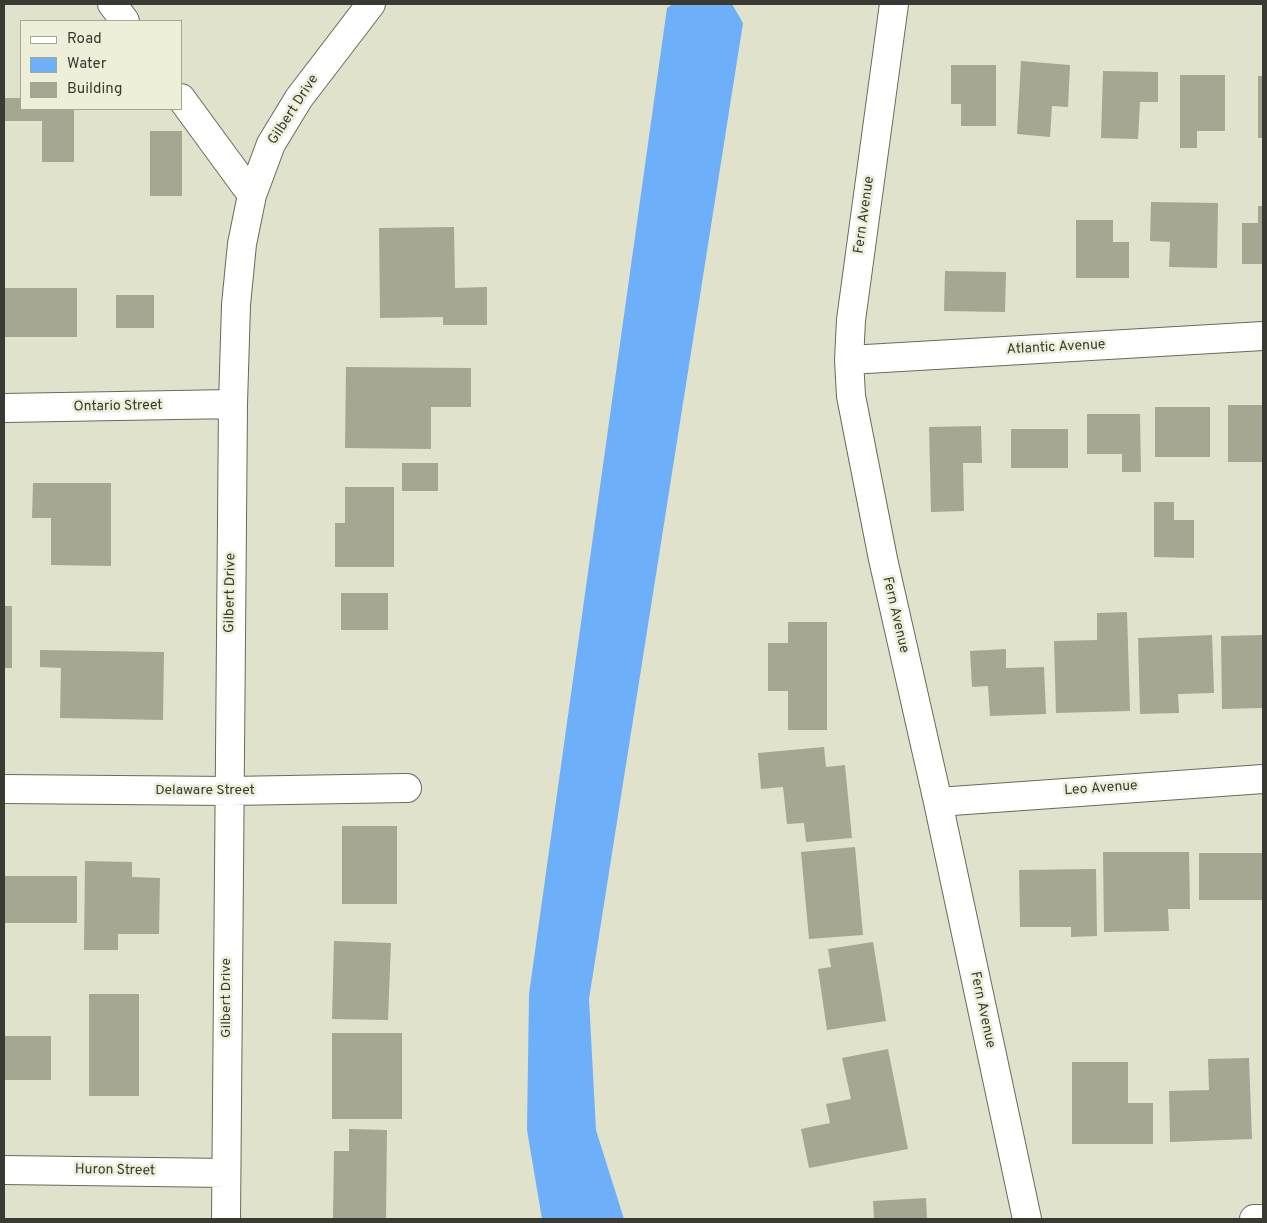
<!DOCTYPE html>
<style>
body{margin:0}
#map{position:relative;width:1267px;height:1223px;overflow:hidden;background:#e0e2cc;font-family:Overpass,sans-serif}
canvas{display:block}
.frame{position:absolute;inset:0;border:5px solid #393a31;pointer-events:none}
.legend{position:absolute;left:20px;top:20px;width:162px;height:90px;box-sizing:border-box;background:#edefd9;border:1px solid #a5a796;margin:0;padding:6px 9px;list-style:none;font-size:15px;color:#393a31}
.legend li{display:flex;align-items:center;gap:10px;height:25px}
.legend b{width:25px;border:1px solid #a5a796}
</style>
<div id="map">
<canvas width="1267" height="1223"></canvas>
<div class="frame"></div>
<ul class="legend">
<li><b style="height:6px;background:#fff"></b>Road</li>
<li><b style="height:14px;background:#6db0f9"></b>Water</li>
<li><b style="height:14px;background:#a5a792"></b>Building</li>
</ul>
</div>
<script>
const c = document.querySelector('canvas').getContext('2d');
c.lineJoin = 'round';
function fill(path, color) { c.fillStyle = color; c.fill(path, 'evenodd'); }
const shape = rows => new Path2D(rows.map(r => 'M' + r).join(''));
function trace(path, color, width, dash) { c.strokeStyle = color; c.lineWidth = width; c.lineCap = dash ? 'butt' : 'round'; c.setLineDash(dash || []); c.stroke(path); }
function write(font, color, halo, rows, align = 'center') {
  c.font = font + ' Overpass,sans-serif'; c.lineWidth = 5; c.setLineDash([]); c.textBaseline = 'middle'; c.strokeStyle = halo; c.fillStyle = color; for (const [text, x, y, turn = 0] of rows) {
    c.save(); c.translate(x, y); c.rotate((+turn || 0) * Math.PI / 180); c.textAlign = isNaN(turn) ? turn : align; if (halo) c.strokeText(text, 0, 0); c.fillText(text, 0, 0); c.restore();
  }
}
fill(shape([
 [673,4,732,4,743,23,589,999,596,1130,624,1219,542,1219,527,1130,529,994,667,8]
]), '#6db0f9');
fill(shape([
 [1021,61,1070,65,1068,107,1052,106,1050,137,1017,134],
 [951,65,996,65,996,126,961,126,961,104,951,104],
 [1103,71,1158,72,1158,102,1140,102,1138,139,1101,138],
 [1180,75,1225,75,1225,131,1197,131,1197,148,1180,148],
 [1258,76,1263,76,1263,138,1258,138],
 [4,98,21,98,21,109,74,109,74,162,42,162,42,121,4,121],
 [150,131,182,131,182,196,150,196],
 [1151,202,1218,203,1217,268,1169,267,1170,242,1150,241],
 [1258,206,1263,206,1263,264,1242,264,1242,223,1258,223],
 [1076,220,1113,220,1113,242,1129,242,1129,278,1076,278],
 [454,227,455,288,487,287,487,325,443,325,443,317,380,318,379,228],
 [945,271,1006,272,1005,312,944,311],
 [4,288,77,288,77,337,4,337],
 [116,295,154,295,154,328,116,328],
 [346,367,471,368,471,407,431,407,431,449,345,448],
 [1228,405,1263,405,1263,462,1228,462],
 [1155,407,1210,407,1210,457,1155,457],
 [1087,414,1140,414,1141,472,1122,472,1122,454,1087,454],
 [981,426,982,463,963,463,964,511,931,512,929,427],
 [1011,429,1068,429,1068,468,1011,468],
 [402,463,438,463,438,491,402,491],
 [33,483,111,483,111,566,51,565,51,518,32,518],
 [345,487,394,487,394,567,335,567,335,523,345,523],
 [1154,502,1174,502,1174,520,1194,520,1194,558,1154,557],
 [341,593,388,593,388,630,341,630],
 [4,606,12,606,12,668,4,668],
 [1127,612,1130,711,1056,713,1054,641,1097,640,1097,613],
 [788,622,827,622,827,730,788,730,788,691,768,691,768,643,788,643],
 [1212,635,1214,693,1178,694,1179,713,1140,714,1138,638],
 [1263,635,1263,708,1222,709,1221,636],
 [1006,649,1006,668,1044,667,1046,714,990,716,988,686,972,687,970,651],
 [40,650,164,652,163,720,60,718,61,668,40,667],
 [824,747,826,767,845,765,852,838,806,842,804,823,787,824,783,787,761,789,758,753],
 [342,826,397,826,397,904,342,904],
 [855,847,863,935,809,939,801,852],
 [1103,852,1189,852,1190,909,1168,909,1169,931,1104,932],
 [1199,853,1263,853,1263,900,1199,900],
 [85,861,132,862,132,877,160,878,159,934,118,934,118,950,84,950],
 [1096,869,1097,936,1071,937,1071,927,1020,927,1019,870],
 [4,876,77,876,77,923,4,923],
 [334,941,391,943,388,1020,332,1019],
 [873,942,886,1021,827,1030,818,969,831,967,828,949],
 [89,994,139,994,139,1096,89,1096],
 [332,1033,402,1033,402,1119,332,1119],
 [4,1036,51,1036,51,1080,4,1080],
 [888,1049,908,1149,809,1168,801,1129,830,1123,826,1104,851,1099,842,1058],
 [1249,1058,1252,1139,1170,1142,1169,1091,1209,1090,1208,1059],
 [1072,1062,1128,1062,1128,1103,1153,1103,1153,1144,1072,1144],
 [349,1129,387,1130,386,1219,333,1219,334,1151,349,1151],
 [926,1198,927,1219,874,1219,873,1201]
]), '#a5a792');
const minor = shape([
 [112,4,125,21],
 [894,4,851,320,849,360,851,396,883,559,938,802,1027,1219],
 [181,98,252,195],
 [849,360,1263,336],
 [4,408,233,404],
 [4,789,229,791,407,788],
 [938,802,1263,779],
 [4,1170,226,1173],
 [226,1219,233,404,236,305,242,244,252,195,271,144,299,98,371,4],
 [1254,1219,1263,1219]
]);
trace(minor, '#696b58', 30);
trace(minor, '#fff', 28);
write('14px', '#393a31', '#edefd9', [
 ["Gilbert Drive",294,110,-57],
 ["Fern Avenue",865,215,-82],
 ["Atlantic Avenue",1056,348,-3],
 ["Ontario Street",118,407,-1],
 ["Gilbert Drive",231,593,-89],
 ["Fern Avenue",895,615,77],
 ["Leo Avenue",1101,789,-4],
 ["Delaware Street",205,791],
 ["Gilbert Drive",227,998,-90],
 ["Fern Avenue",982,1010,78],
 ["Huron Street",115,1171,1]
]);
</script>
